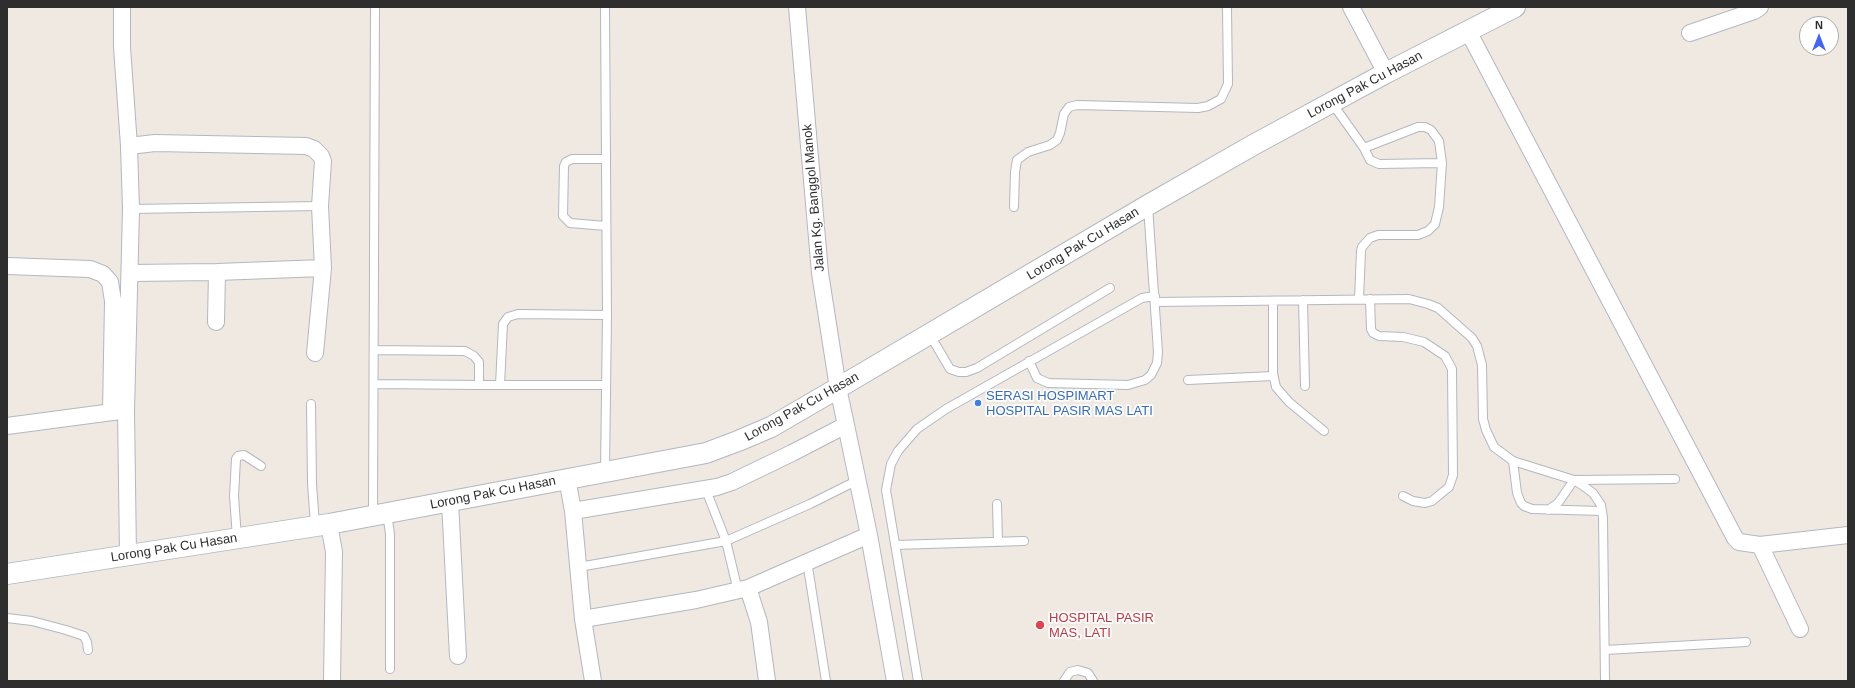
<!DOCTYPE html>
<style>
body{margin:0}
#map{position:relative;width:1855px;height:688px;overflow:hidden;background:#efe9e1;font-family:Helvetica,sans-serif}
canvas{display:block}
.frame{position:absolute;inset:0;border:8px solid #2e2e2e;pointer-events:none}
.north{position:absolute;left:1799px;top:16px;width:40px;height:40px;box-sizing:border-box;background:#fff;border:1px solid #ababab;border-radius:50%;rotate:0deg;font-size:11px;font-weight:700;line-height:16px;text-align:center;color:#2e2e2e}
.north::after{content:'';display:block;margin:auto;width:14px;height:18px;background:#4264fb;clip-path:polygon(50% 0,100% 100%,50% 72%,0 100%)}
</style>
<div id="map">
<canvas width="1855" height="688"></canvas>
<div class="frame"></div>
<div class="north">N</div>
</div>
<script>
const c = document.querySelector('canvas').getContext('2d');
c.lineJoin = 'round';
const shape = rows => new Path2D(rows.map(r => 'M' + r).join(''));
function trace(path, color, width, dash) { c.strokeStyle = color; c.lineWidth = width; c.lineCap = dash ? 'butt' : 'round'; c.setLineDash(dash || []); c.stroke(path); }
function write(font, color, halo, rows, align = 'center') {
  c.font = font + ' Helvetica,sans-serif'; c.lineWidth = 3.5; c.setLineDash([]); c.textBaseline = 'middle'; c.strokeStyle = halo; c.fillStyle = color; for (const [text, x, y, turn = 0] of rows) {
    c.save(); c.translate(x, y); c.rotate((+turn || 0) * Math.PI / 180); c.textAlign = isNaN(turn) ? turn : align; if (halo) c.strokeText(text, 0, 0); c.fillText(text, 0, 0); c.restore();
  }
}
const service = shape([
 [605,7,607,315,605,471],
 [1332,103,1364,148,1418,127,1425,127,1431,130,1439,141,1442,163,1439,207,1435,224,1428,231,1418,235,1378,235,1370,238,1362,247,1361,251,1359,299],
 [1364,148,1370,160,1379,164,1442,163],
 [605,159,572,159,566,162,564,166,563,216,570,223,606,226],
 [1014,207,1015,172,1017,160,1028,152,1050,145,1057,140,1060,133,1064,114,1069,107,1077,105,1198,108,1208,106,1221,99,1228,84,1227,7],
 [131,209,320,206],
 [1370,299,1371,329,1373,333,1379,336,1403,337,1424,342,1445,356,1452,369,1453,475,1449,487,1432,501,1425,503,1413,501,1403,496],
 [1303,300,1305,386],
 [1273,301,1273,373,1276,387,1289,402,1324,431],
 [1155,302,1409,299,1428,304,1438,308,1472,338,1477,346,1482,365,1483,419,1486,430,1494,447,1513,461,1574,480,1582,485,1593,493,1601,505,1603,518,1605,681],
 [930,335,950,369,959,372,966,372,977,368,1110,288],
 [375,350,465,351,474,356,479,362,479,385,500,385],
 [1029,361,1037,378,1048,383,1128,385,1145,380,1151,375,1157,363,1158,352,1148,206],
 [1188,380,1273,376],
 [375,384,479,385],
 [606,385,500,385,503,324,508,317,518,314,607,315],
 [311,404,312,484,315,525],
 [1513,461,1517,493,1521,503,1524,506,1532,509,1602,511],
 [706,490,726,541,738,591],
 [997,504,998,542],
 [1548,510,1558,503,1574,480,1675,479],
 [387,513,390,534,390,669],
 [373,516,375,7],
 [237,538,234,496,236,459,238,456,244,455,261,466],
 [895,545,1024,541],
 [807,561,826,681],
 [579,567,726,541,810,504,858,480],
 [7,618,32,621,66,630,84,636,87,642,88,650],
 [1605,650,1746,642],
 [918,681,886,490,891,464,898,451,917,429,946,409,1142,298,1155,296],
 [1064,681,1070,672,1078,670,1088,673,1093,681]
]);
const minor = shape([
 [122,7,122,47,129,146],
 [1351,7,1386,73],
 [1468,31,1735,538,1739,542,1760,545,1848,535],
 [1690,33,1754,11,1760,7],
 [7,266,90,269,103,274,110,282,113,301,111,412],
 [216,322,217,272],
 [315,353,323,268],
 [7,426,120,411],
 [567,478,573,511,583,619,696,600,748,588,869,535,846,425],
 [450,502,458,656],
 [573,511,717,487,732,482,792,453,846,425,838,388,820,273,797,7],
 [329,524,334,552,332,681],
 [869,535,895,681],
 [1760,545,1800,629],
 [128,555,126,411,131,209,129,146,155,143,306,146,314,149,321,156,323,161,320,206,323,268,217,272,130,273],
 [748,588,759,622,767,681],
 [583,619,593,681]
]);
const tertiary = shape([
 [7,574,329,524,706,453,738,441,771,427,838,388,1148,205,1255,144,1386,73,1515,7]
]);
trace(service, '#b4b7c1', 10);
trace(minor, '#b4b7c1', 18);
trace(tertiary, '#b4b7c1', 22);
trace(service, '#fff', 8);
trace(minor, '#fff', 16);
trace(tertiary, '#fff', 20);
for (const [x, y, r, color] of [
 [978,403,4,"#3f7fe0"],
 [1040,625,5,"#e0444e"]
]) { const dot = new Path2D(); dot.arc(x, y, r, 0, 2 * Math.PI); c.fillStyle = color; c.fill(dot); trace(dot, '#fff', 1.5); }
write('13px', '#2e2e2e', '#fff', [
 ["Lorong Pak Cu Hasan",1365,85,-28],
 ["Jalan Kg. Banggol Manok",814,198,-95],
 ["Lorong Pak Cu Hasan",1083,244,-31],
 ["Lorong Pak Cu Hasan",802,407,-29],
 ["Lorong Pak Cu Hasan",493,493,-11],
 ["Lorong Pak Cu Hasan",174,548,-9]
]);
write('13px', '#366cbe', '#fff', [
 ["SERASI HOSPIMART",986,396],
 ["HOSPITAL PASIR MAS LATI",986,411]
], 'left');
write('13px', '#be3a42', '#fff', [
 ["HOSPITAL PASIR",1049,618],
 ["MAS, LATI",1049,633]
], 'left');
</script>
